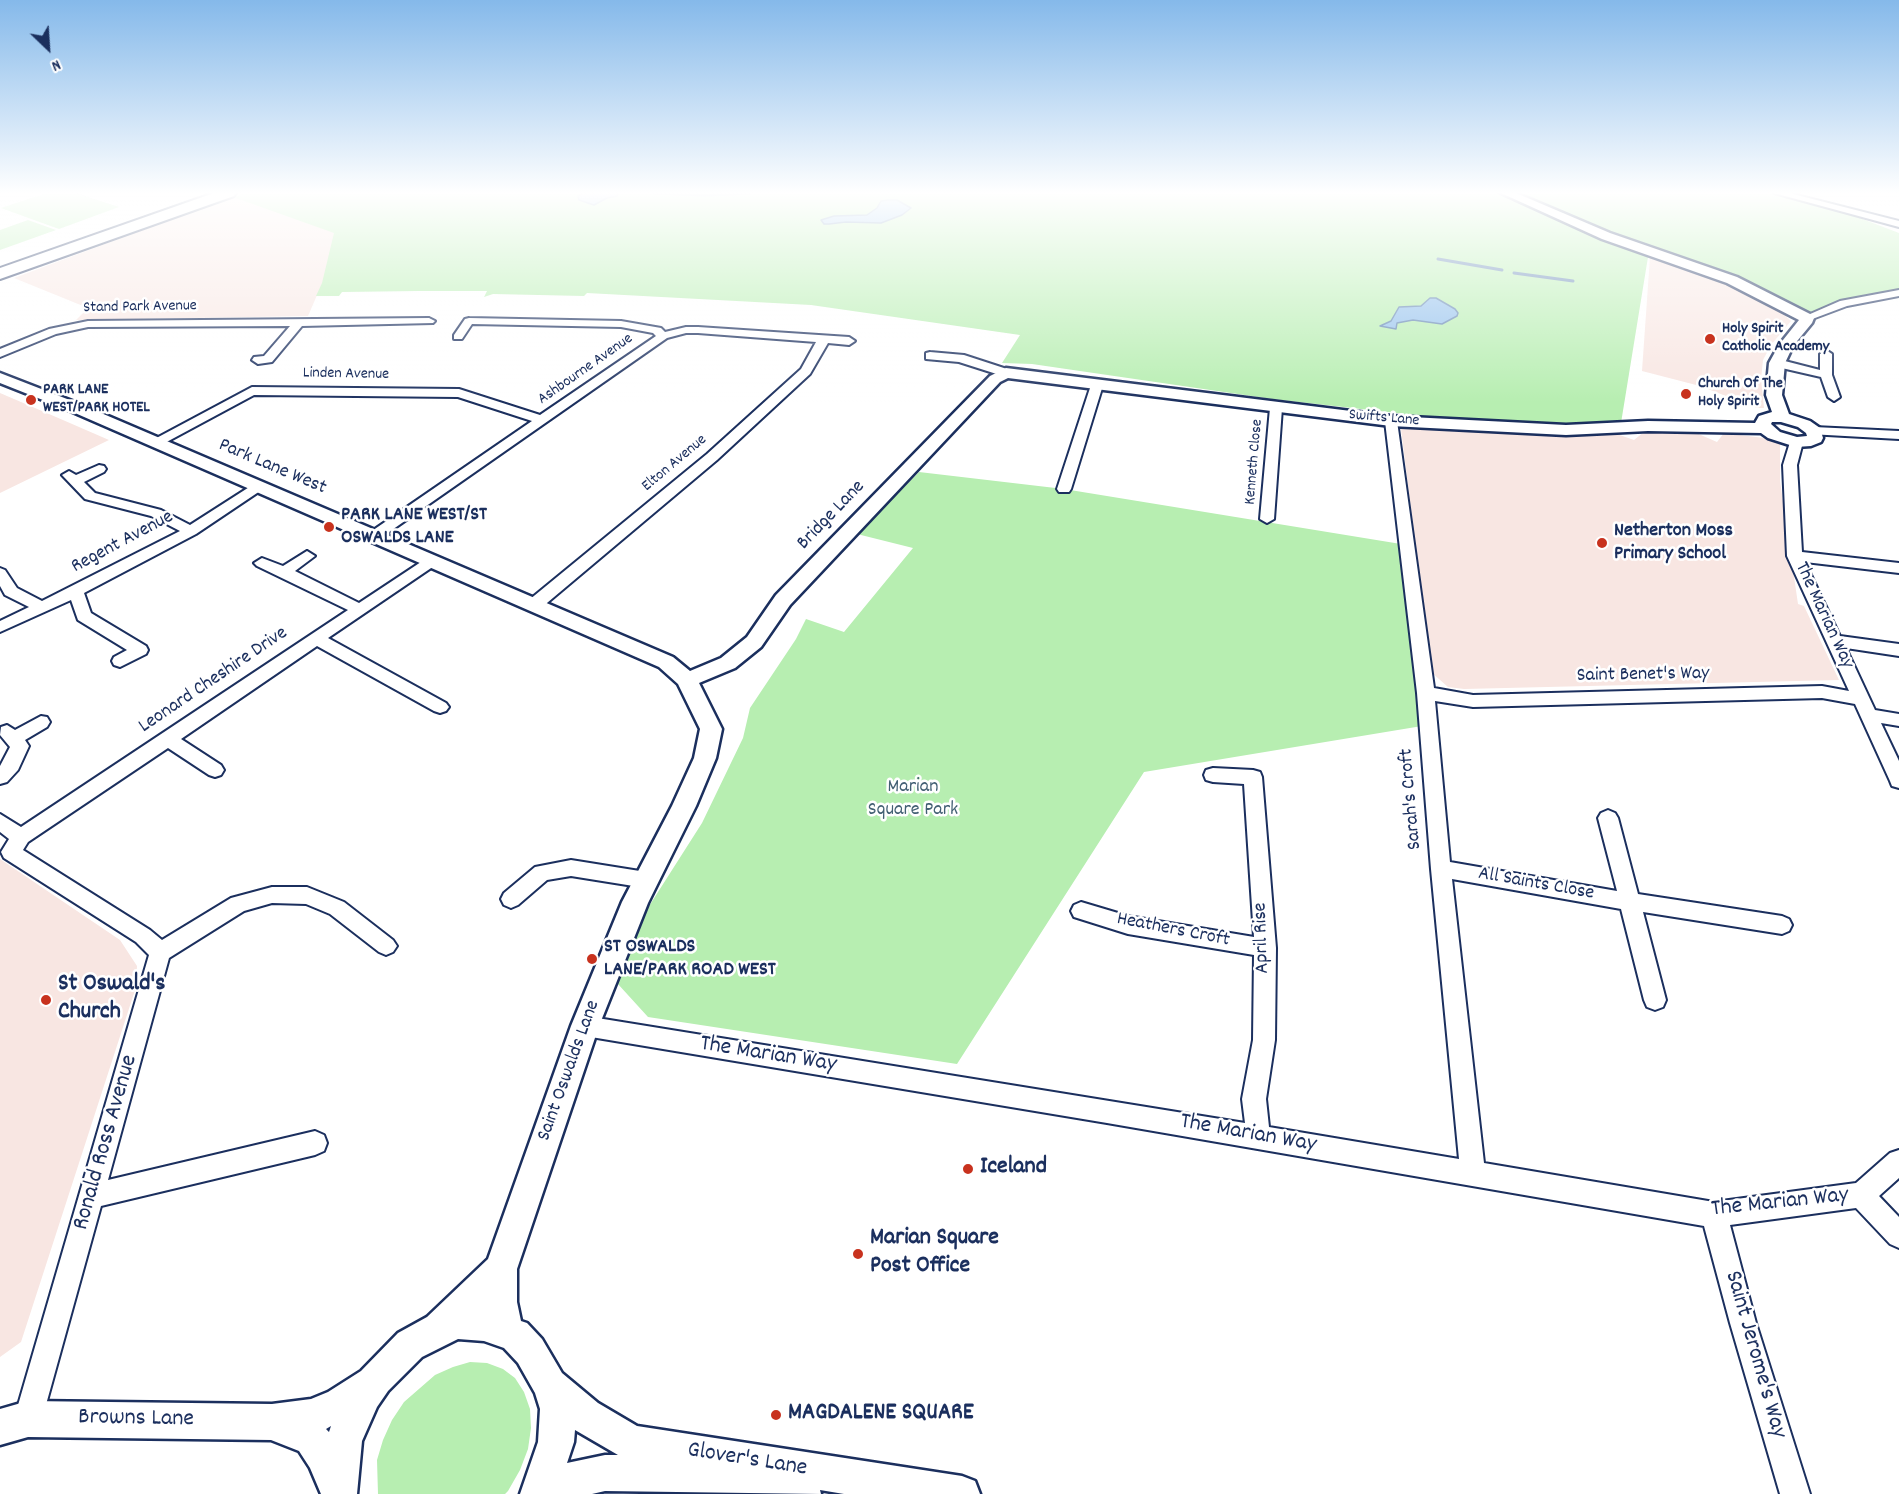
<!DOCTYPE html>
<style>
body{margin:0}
#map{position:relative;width:1899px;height:1494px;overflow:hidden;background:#fff;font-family:Dekko,sans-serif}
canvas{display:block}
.north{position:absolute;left:18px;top:18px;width:60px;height:60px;-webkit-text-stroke:4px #fff;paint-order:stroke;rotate:155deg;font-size:16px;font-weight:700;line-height:24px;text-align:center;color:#1b2f5e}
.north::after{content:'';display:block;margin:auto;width:21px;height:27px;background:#1b2f5e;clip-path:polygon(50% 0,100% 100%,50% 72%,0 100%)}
</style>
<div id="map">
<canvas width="1899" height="1494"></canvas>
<div class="north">N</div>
</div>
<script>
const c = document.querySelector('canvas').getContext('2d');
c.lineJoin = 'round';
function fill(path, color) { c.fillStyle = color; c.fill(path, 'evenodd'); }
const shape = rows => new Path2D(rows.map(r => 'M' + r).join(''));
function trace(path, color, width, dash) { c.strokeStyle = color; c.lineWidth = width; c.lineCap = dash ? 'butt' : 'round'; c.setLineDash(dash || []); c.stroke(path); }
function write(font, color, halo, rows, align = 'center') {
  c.font = font + ' Dekko,sans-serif'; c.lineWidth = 5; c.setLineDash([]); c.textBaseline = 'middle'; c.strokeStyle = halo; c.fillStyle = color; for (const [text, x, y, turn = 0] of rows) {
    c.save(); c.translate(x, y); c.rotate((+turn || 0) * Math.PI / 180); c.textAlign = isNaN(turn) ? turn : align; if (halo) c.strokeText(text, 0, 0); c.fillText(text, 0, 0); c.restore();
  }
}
fill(shape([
 [234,196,344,233,308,316,76,320,88,308,14,278],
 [1650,257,1734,285,1780,311,1791,321,1771,345,1763,360,1761,379,1764,408,1757,408,1700,386,1642,371],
 [0,393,56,417,109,440,0,493],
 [1411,424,1557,433,1614,433,1634,440,1644,432,1654,431,1694,432,1717,442,1724,433,1780,440,1780,481,1798,604,1804,606,1839,680,1464,689,1448,687,1431,672,1401,429],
 [0,859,120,940,137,966,136,987,21,1342,0,1357]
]), '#f8e6e2');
fill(shape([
 [46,193,76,193,119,207,59,229,1,208],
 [245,193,1496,193,1609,243,1648,257,1621,423,1566,424,1423,416,1272,399,1032,364,1002,363,1020,335,811,305,587,293,584,296,493,294,484,297,487,291,419,291,342,292,339,296,316,296,322,283,334,233,233,197],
 [1502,193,1780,193,1823,204,1899,233,1899,293,1878,297,1799,319,1722,281,1576,225],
 [28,220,56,230,0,250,0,230],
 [919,472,1064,489,1407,545,1428,725,1144,772,957,1064,648,1017,607,972,702,823,743,738,750,708,796,639,806,619,844,632,913,548,857,534],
 [470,1362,487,1363,503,1369,515,1378,524,1392,530,1409,531,1428,528,1449,520,1470,508,1491,505,1494,378,1494,377,1460,383,1440,392,1420,404,1402,435,1375,453,1367]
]), '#b7eeb1');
const water = shape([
 [583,193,618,193,617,196,607,198,594,205,579,200,578,196,583,193],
 [888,200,897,200,911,208,902,215,881,223,846,222,829,224,824,224,821,220,834,216,867,215,877,208,881,201,888,200],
 [1430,298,1436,298,1455,309,1458,313,1457,316,1442,324,1413,320,1397,323,1396,329,1380,326,1391,321,1399,307,1421,306,1430,298]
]);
fill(water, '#92c0ec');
trace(water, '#6286b3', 1.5);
trace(shape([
 [654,193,705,195,750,193],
 [1438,259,1502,270],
 [1514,273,1573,281]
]), '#6286b3', 3);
const minor = shape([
 [1774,193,1789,193,1899,221,1899,227,1774,193],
 [1899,290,1899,296,1847,306,1807,321,1801,318,1840,301,1899,290],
 [429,318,435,321,433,323,302,326,272,362,258,364,252,360,254,357,264,356,290,326,88,327,56,334,0,357,0,349,49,329,88,321,429,318],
 [469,318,621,321,661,328,665,332,686,327,698,327,849,337,855,341,849,345,828,343,810,374,717,460,541,608,535,609,529,608,527,604,529,600,707,454,801,369,816,342,698,333,686,333,667,338,379,539,374,540,367,536,369,533,532,421,458,397,254,395,161,445,156,446,149,442,252,387,459,389,540,415,656,336,653,333,621,327,472,324,462,339,454,339,454,335,465,319,469,318],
 [1826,350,1832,354,1832,375,1840,397,1834,401,1828,397,1821,377,1773,366,1771,363,1777,359,1820,370,1820,354,1826,350],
 [930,352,964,355,1010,370,1012,373,1006,377,959,362,926,359,926,353,930,352],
 [1097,381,1103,385,1071,489,1069,492,1059,492,1057,489,1091,385,1097,381],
 [1276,404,1282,408,1274,519,1267,523,1260,519,1270,408,1276,404],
 [1391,417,1397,421,1434,688,1473,695,1822,686,1849,691,1787,556,1783,465,1791,439,1796,438,1803,442,1797,465,1802,552,1899,563,1899,573,1805,562,1840,636,1899,644,1899,656,1846,648,1875,710,1899,714,1899,726,1881,723,1899,761,1899,788,1892,786,1890,781,1855,704,1822,698,1473,707,1435,701,1450,862,1617,891,1598,818,1601,813,1608,810,1615,813,1618,818,1638,894,1782,916,1789,919,1792,925,1789,931,1782,934,1643,912,1666,1000,1663,1007,1655,1010,1647,1007,1644,1000,1621,909,1452,879,1484,1163,1714,1202,1856,1183,1890,1153,1899,1150,1899,1178,1879,1196,1899,1217,1899,1248,1890,1244,1856,1208,1730,1225,1756,1323,1810,1494,1780,1494,1730,1323,1704,1226,1107,1123,585,1036,577,1033,574,1026,577,1019,585,1016,1245,1123,1242,1099,1253,1040,1254,955,1128,934,1074,917,1071,911,1074,905,1081,902,1128,916,1254,937,1244,784,1213,782,1206,780,1204,775,1206,770,1213,768,1253,770,1260,772,1262,777,1276,948,1275,1040,1266,1099,1269,1127,1459,1159,1431,869,1417,693,1385,421,1391,417],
 [1814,427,1899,431,1899,439,1809,434,1807,431,1814,427],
 [99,465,104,466,106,469,104,472,84,482,95,493,161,510,190,525,254,484,259,483,266,487,196,534,84,593,91,613,146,646,148,650,146,654,120,667,114,665,112,661,114,657,127,650,78,620,71,600,0,632,0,621,29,607,5,595,0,586,0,568,5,570,17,588,42,601,180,531,151,516,85,499,62,475,69,471,76,475,99,465],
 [307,551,315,556,295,571,359,603,427,558,437,558,440,561,437,564,328,638,446,703,449,707,446,711,440,713,434,711,317,646,181,739,221,765,224,770,221,775,215,777,209,775,168,748,28,842,23,850,150,930,162,940,231,898,272,887,307,887,344,902,393,940,397,946,393,952,386,955,379,952,330,914,306,904,272,903,244,911,169,958,108,1180,315,1131,324,1135,327,1143,324,1151,315,1155,101,1206,42,1419,38,1429,28,1433,18,1429,14,1419,149,955,136,942,4,858,1,852,9,839,0,832,0,814,21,827,348,610,257,566,254,563,262,558,283,566,307,551],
 [41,716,47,717,50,722,47,727,25,740,29,746,18,770,7,782,0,784,0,766,10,747,0,735,1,727,7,725,15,730,41,716],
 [571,860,646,872,653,874,656,880,653,886,646,888,571,876,547,880,518,905,511,908,504,905,501,899,504,893,535,867,571,860]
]);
const tertiary = shape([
 [1501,193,1516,193,1610,233,1737,277,1812,315,1814,318,1812,323,1793,346,1785,363,1782,395,1789,414,1810,421,1820,428,1823,438,1821,442,1811,446,1796,447,1768,438,1761,433,1648,431,1566,435,1391,426,1008,378,1000,382,790,605,761,647,735,668,699,683,722,729,716,758,696,806,648,903,599,1026,517,1269,517,1302,521,1321,527,1323,542,1339,562,1373,598,1403,637,1426,962,1476,975,1481,980,1494,844,1494,820,1490,821,1494,605,1491,592,1494,520,1494,538,1442,540,1409,535,1393,518,1363,504,1348,484,1341,458,1339,422,1357,388,1391,377,1407,362,1441,357,1494,321,1494,310,1468,299,1451,271,1440,28,1437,0,1445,0,1409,28,1401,272,1404,311,1399,328,1392,361,1371,398,1333,427,1317,488,1259,571,1026,622,902,672,806,694,758,700,729,678,684,659,667,68,410,0,383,0,373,80,404,673,657,690,671,721,658,747,637,776,595,990,376,1006,368,1391,416,1566,425,1648,421,1755,423,1759,416,1772,412,1766,395,1769,363,1779,345,1799,320,1727,283,1602,239,1501,193],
 [1772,422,1781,422,1798,427,1806,433,1807,436,1797,437,1780,432,1771,424,1772,422],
 [331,1426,329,1432,326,1429,331,1426],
 [575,1430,618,1455,605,1455,567,1463,574,1442,575,1430]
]);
const trunk = shape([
 [214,193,236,193,234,196,0,279,0,268,214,193]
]);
trace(minor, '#1b2f5e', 4);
trace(tertiary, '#1b2f5e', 5);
trace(trunk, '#1b2f5e', 4);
fill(minor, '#fff');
fill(tertiary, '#fff');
fill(trunk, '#fff');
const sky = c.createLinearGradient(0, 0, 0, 402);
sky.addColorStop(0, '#85b9ea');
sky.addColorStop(0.48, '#fff');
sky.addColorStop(1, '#ffffff00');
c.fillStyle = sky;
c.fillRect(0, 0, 1899, 402);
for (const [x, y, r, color] of [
 [1710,339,6,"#c8321e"],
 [1686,394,6,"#c8321e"],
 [31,400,6,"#c8321e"],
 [329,527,6,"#c8321e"],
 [1602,543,6,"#c8321e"],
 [592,959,6,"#c8321e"],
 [46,1000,6,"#c8321e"],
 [968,1169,6,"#c8321e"],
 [858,1254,6,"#c8321e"],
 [776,1415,6,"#c8321e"]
]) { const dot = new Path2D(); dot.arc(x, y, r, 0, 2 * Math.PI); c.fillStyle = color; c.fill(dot); trace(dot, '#fff', 2); }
write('16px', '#1b2f5e', '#fff', [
 ["Stand Park Avenue",140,308,-1],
 ["Ashbourne Avenue",586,370,-35],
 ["Linden Avenue",346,375,1],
 ["Swifts Lane",1384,419,5],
 ["Kenneth Close",1255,462,-85],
 ["Elton Avenue",675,464,-40]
]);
write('bold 16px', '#1b2f5e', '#fff', [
 ["Holy Spirit",1722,330],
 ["Catholic Academy",1722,348],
 ["Church Of The",1698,385],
 ["Holy Spirit",1698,403],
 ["PARK LANE",43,391],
 ["WEST/PARK HOTEL",43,409]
], 'left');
write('20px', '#1b2f5e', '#fff', [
 ["Park Lane West",272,468,23],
 ["Bridge Lane",832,516,-46],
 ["Regent Avenue",123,543,-28],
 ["The Marian Way",1823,616,65],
 ["Saint Benet's Way",1643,676,-1],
 ["Leonard Cheshire Drive",214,681,-34],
 ["Sarah's Croft",1412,799,-95],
 ["All Saints Close",1536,885,10],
 ["Heathers Croft",1173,931,11],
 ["April Rise",1263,938,-92],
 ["Saint Oswalds Lane",570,1071,-70]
]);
write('bold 20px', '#1b2f5e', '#fff', [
 ["PARK LANE WEST/ST",341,516],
 ["OSWALDS LANE",341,539],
 ["Netherton Moss",1614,532],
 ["Primary School",1614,555],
 ["ST OSWALDS",604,948],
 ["LANE/PARK ROAD WEST",604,971]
], 'left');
write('20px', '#425f73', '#fff', [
 ["Marian",913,788],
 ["Square Park",913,811]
]);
write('bold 24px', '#1b2f5e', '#fff', [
 ["St Oswald's",58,986],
 ["Church",58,1014],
 ["Iceland",980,1169],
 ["Marian Square",870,1240],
 ["Post Office",870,1268],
 ["MAGDALENE SQUARE",788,1415]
], 'left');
write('24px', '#1b2f5e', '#fff', [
 ["The Marian Way",768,1056,9],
 ["The Marian Way",1248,1135,10],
 ["Ronald Ross Avenue",107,1143,-74],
 ["The Marian Way",1780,1204,-6],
 ["Saint Jerome's Way",1754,1355,74],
 ["Browns Lane",136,1420,1],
 ["Glover's Lane",747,1461,9]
]);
</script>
